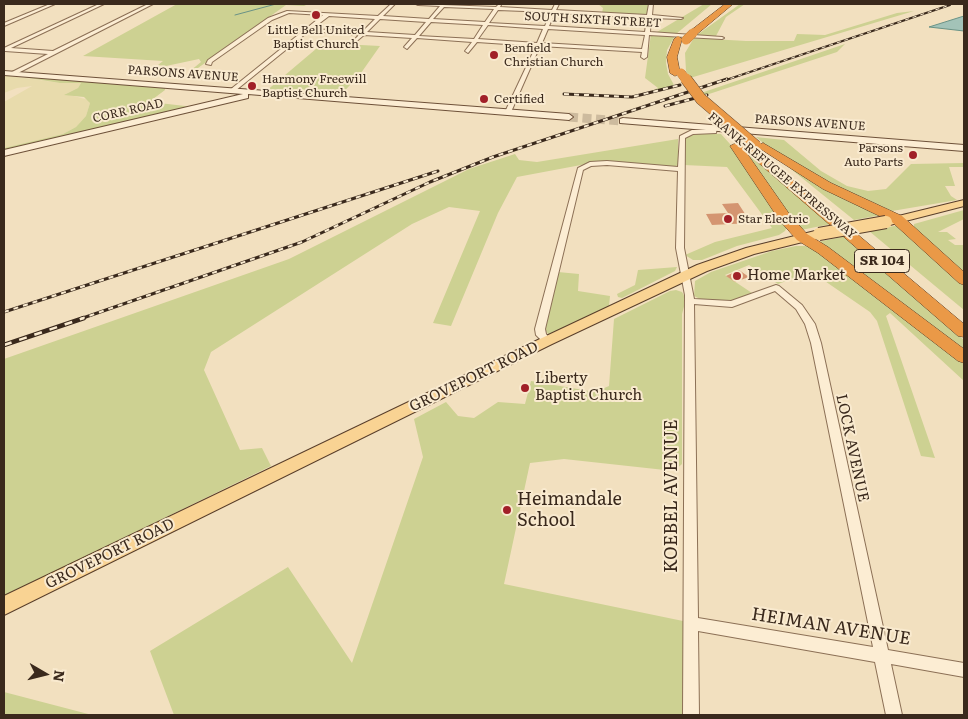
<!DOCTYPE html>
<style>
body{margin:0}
#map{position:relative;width:968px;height:719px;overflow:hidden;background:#f2e0bf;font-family:Literata,serif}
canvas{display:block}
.frame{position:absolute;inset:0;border:5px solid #3a291c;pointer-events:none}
.north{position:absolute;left:20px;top:649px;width:50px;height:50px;-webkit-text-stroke:4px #f9eacf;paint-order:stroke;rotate:98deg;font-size:14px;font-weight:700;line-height:20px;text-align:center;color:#3a291c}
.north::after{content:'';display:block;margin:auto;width:18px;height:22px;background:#3a291c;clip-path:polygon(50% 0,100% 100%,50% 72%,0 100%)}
</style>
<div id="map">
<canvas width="968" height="719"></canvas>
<div class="frame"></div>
<div class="north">N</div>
</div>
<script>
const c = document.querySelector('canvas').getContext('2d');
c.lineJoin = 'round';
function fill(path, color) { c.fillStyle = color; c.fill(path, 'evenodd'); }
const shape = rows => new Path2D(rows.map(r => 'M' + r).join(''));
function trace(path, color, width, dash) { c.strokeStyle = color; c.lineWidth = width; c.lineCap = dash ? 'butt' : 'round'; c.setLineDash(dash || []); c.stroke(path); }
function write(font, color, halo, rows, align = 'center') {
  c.font = font + ' Literata,serif'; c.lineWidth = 4; c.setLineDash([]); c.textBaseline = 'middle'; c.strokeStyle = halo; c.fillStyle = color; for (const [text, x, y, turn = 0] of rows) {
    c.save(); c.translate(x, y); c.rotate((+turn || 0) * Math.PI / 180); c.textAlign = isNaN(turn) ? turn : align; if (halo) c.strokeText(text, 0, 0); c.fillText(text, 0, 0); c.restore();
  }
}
fill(shape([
 [4,75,60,83,81,83,78,88,66,94,89,100,90,103,86,116,76,127,63,134,4,148,4,102,32,86,17,88,4,93]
]), '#e8dbac');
fill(shape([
 [177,4,308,4,304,6,286,5,191,73,190,71,201,62,199,59,166,66,158,65,163,61,83,56],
 [598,4,649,4,647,16,602,13,603,8],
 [704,4,712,4,676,34,657,32],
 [740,4,745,4,726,17,716,36,697,35],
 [914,11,690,78,686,71,685,53,694,38,746,41,794,41,797,34,825,35,897,13],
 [651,34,675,36,667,50,666,63,668,74,674,85,645,94,658,88,645,78],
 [323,43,380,46,361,73,339,97,265,92],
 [845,44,837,52,706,95,701,93],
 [4,74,165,86,165,90,153,99,159,103,194,107,4,151,4,148,63,134,76,127,86,116,90,103,84,97,64,95,78,88,81,83,60,83],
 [698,134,721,134,739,154,787,227,785,231,779,235,737,246,702,260,693,260,685,255,715,242,772,228,727,167,684,165,685,137],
 [756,137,784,140,821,171,847,186,868,191,886,189,911,164,964,163,964,167,949,167,955,186,945,186,951,196,957,200,892,211,831,184,769,148],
 [678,139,678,165,674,167,597,162,517,177,498,213,451,326,433,323,480,211,449,207,412,224,211,352,204,370,240,450,262,448,271,466,4,596,4,359,289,259,469,169,515,154,519,160,537,162],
 [741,148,831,224,801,230],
 [786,165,881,215,854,220],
 [964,210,964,219,938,232,947,232,956,239,948,240,955,245,964,245,964,274,914,228,914,224],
 [899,225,964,284,964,310,869,231],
 [846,236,964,340,964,352,818,242],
 [796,246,805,246,819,250,964,360,964,381,890,313,886,316,935,458,921,456,877,321,870,312,816,275,809,273,778,284,749,265,725,275,752,293,728,302,702,300,694,296,695,281,711,272,772,251],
 [677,267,675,271,622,298,618,297,617,294,635,285,638,270],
 [558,272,579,274,578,291,610,296,609,306,549,335,545,330],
 [676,290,682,292,686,299,682,314,682,464,674,471,564,459,530,463,504,584,683,621,683,715,174,715,150,651,288,567,352,663,423,457,414,419,446,402,458,416,474,418,498,402,525,404,531,381,595,392,609,386,614,319,670,291],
 [4,692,92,715,4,715]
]), '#cdd192');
const water = shape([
 [964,16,964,31,929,27,964,16]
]);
fill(water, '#a3c3b8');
trace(water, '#699286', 1);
trace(shape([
 [235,15,276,4]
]), '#699286', 1);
fill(shape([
 [738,203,751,223,712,225,706,214,728,213,722,204],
 [739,270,749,277,735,282,726,276]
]), '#d49571');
trace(shape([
 [569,117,623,121]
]), '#cdbb9e', 9, [9, 4.5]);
const street = shape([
 [50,4,55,4,4,26,4,23,50,4],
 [99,4,104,4,11,48,53,51,148,4,153,4,16,74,12,74,12,72,48,54,5,51,4,48,99,4],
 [391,4,395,4,383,16,429,19,440,6,418,5,416,4,496,7,499,4,501,5,500,7,552,10,555,4,559,4,556,10,647,15,649,4,653,4,652,15,683,18,681,19,651,18,650,32,722,37,724,38,722,39,649,35,647,57,644,59,641,57,642,52,540,46,511,112,508,114,505,112,536,46,477,42,468,53,465,51,472,42,417,38,407,49,404,47,412,38,364,35,352,45,350,44,359,35,309,31,235,91,231,91,231,89,323,15,289,13,272,20,212,62,211,65,206,64,208,60,268,18,287,11,378,16,391,4],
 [444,7,494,9,485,22,433,19,444,7],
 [498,10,551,12,545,26,489,23,498,10],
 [555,13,647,18,645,32,549,26,555,13],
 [329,16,375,19,362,32,312,29,329,16],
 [380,19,426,22,415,35,367,32,380,19],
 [431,22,483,25,474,39,419,36,431,22],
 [488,25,543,29,537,43,478,39,488,25],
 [548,29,645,35,642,49,542,43,548,29],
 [712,127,717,128,716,133,693,134,685,138,684,248,694,299,731,301,776,285,779,286,802,305,815,324,821,343,888,650,964,663,964,677,891,664,902,715,886,715,875,662,698,631,699,715,683,715,685,295,676,248,678,171,607,165,591,166,583,170,545,329,546,334,552,341,547,344,544,343,536,335,535,329,578,168,590,162,607,161,678,167,680,136,692,130,711,130,712,127],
 [775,291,796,309,805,324,811,343,873,647,698,618,694,304,732,307,775,291]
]);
const secondary = shape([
 [4,71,569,114,573,117,569,120,248,94,248,98,4,156,4,150,243,94,4,75,4,71],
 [623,118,964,145,964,151,620,123,620,119,623,118]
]);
const primary = shape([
 [964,200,964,206,886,226,880,222,882,220,964,200],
 [819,230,823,231,825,234,823,237,754,254,707,271,552,344,4,615,4,596,542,338,697,265,746,248,819,230]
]);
const highway = shape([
 [725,4,733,4,696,35,690,35,690,31,725,4],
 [678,36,682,39,677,57,680,73,675,76,670,73,667,57,674,39,678,36],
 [736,143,741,145,750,144,964,324,964,337,958,336,746,152,790,215,807,234,828,247,964,349,964,363,958,361,818,253,797,240,780,221,730,146,736,143],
 [763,143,831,183,902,216,964,272,964,285,959,283,892,222,823,189,759,148,757,146,763,143]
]);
trace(street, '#8c7056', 2);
trace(secondary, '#6e5139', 2);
trace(primary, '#593e2a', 2);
trace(highway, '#593e2a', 1);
fill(street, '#fcedd3');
fill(secondary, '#fcedd3');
fill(primary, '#f9d393');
fill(highway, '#ea9947');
const railFar2 = shape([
 [723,81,950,5]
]);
const railFar1 = shape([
 [564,94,632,97,680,85],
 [665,106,707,95],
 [4,312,438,171],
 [80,319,302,242,430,182,493,157,727,79]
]);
const rail = shape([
 [4,345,84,318]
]);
trace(railFar2, '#3a291c', 2);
trace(railFar1, '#3a291c', 3);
trace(rail, '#3a291c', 4.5);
trace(railFar2, '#f9eacf', 1, [4]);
trace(railFar1, '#f9eacf', 2, [5]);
trace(rail, '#f9eacf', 2.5, [8]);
const primaryBridge = shape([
 [819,234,886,222]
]);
const highwayBridgeFar1 = shape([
 [686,40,693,33],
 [681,73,687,81]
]);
const highwayBridge = shape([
 [686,79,701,99,756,146]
]);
trace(primaryBridge, '#593e2a', 14, []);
trace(highwayBridgeFar1, '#593e2a', 9, []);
trace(highwayBridge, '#593e2a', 12, []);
trace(primaryBridge, '#f9d393', 12);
trace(highwayBridgeFar1, '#ea9947', 9);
trace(highwayBridge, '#ea9947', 11);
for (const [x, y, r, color] of [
 [316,15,5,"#a12028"],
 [494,55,5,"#a12028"],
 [252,86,5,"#a12028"],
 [484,99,5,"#a12028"],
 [913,155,5,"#a12028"],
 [728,219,5,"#a12028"],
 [737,276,5,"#a12028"],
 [525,388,5,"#a12028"],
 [507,510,5,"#a12028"]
]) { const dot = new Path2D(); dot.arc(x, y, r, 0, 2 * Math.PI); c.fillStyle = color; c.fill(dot); trace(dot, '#f9eacf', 2); }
write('12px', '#3a291c', '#f9eacf', [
 ["SOUTH SIXTH STREET",593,20,3],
 ["PARSONS AVENUE",183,74,4],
 ["CORR ROAD",128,111,-13],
 ["PARSONS AVENUE",810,123,4],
 ["FRANK-REFUGEE EXPRESSWAY",782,176,40]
]);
write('12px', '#3a291c', '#f9eacf', [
 ["Little Bell United",316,30,"center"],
 ["Baptist Church",316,44,"center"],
 ["Benfield",504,48],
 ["Christian Church",504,62],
 ["Harmony Freewill",262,79],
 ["Baptist Church",262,93],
 ["Certified",494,99],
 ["Parsons",903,148,"right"],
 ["Auto Parts",903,162,"right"],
 ["Star Electric",738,219]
], 'left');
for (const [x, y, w] of [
 [882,261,55]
]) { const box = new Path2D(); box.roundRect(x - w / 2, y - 11.5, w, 23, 4); c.fillStyle = '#f9eacf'; c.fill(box); trace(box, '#3a291c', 1); }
write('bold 14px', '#3a291c', null, [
 ["SR 104",882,261]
]);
write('15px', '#3a291c', '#f9eacf', [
 ["Home Market",747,276],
 ["Liberty",535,379],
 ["Baptist Church",535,396]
], 'left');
write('15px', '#3a291c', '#f9eacf', [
 ["GROVEPORT ROAD",474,377,-26],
 ["LOCK AVENUE",852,448,78],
 ["GROVEPORT ROAD",110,554,-26]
]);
write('18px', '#3a291c', '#f9eacf', [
 ["KOEBEL AVENUE",672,496,-90],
 ["HEIMAN AVENUE",831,627,9]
]);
write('18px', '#3a291c', '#f9eacf', [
 ["Heimandale",517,500],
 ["School",517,521]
], 'left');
</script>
